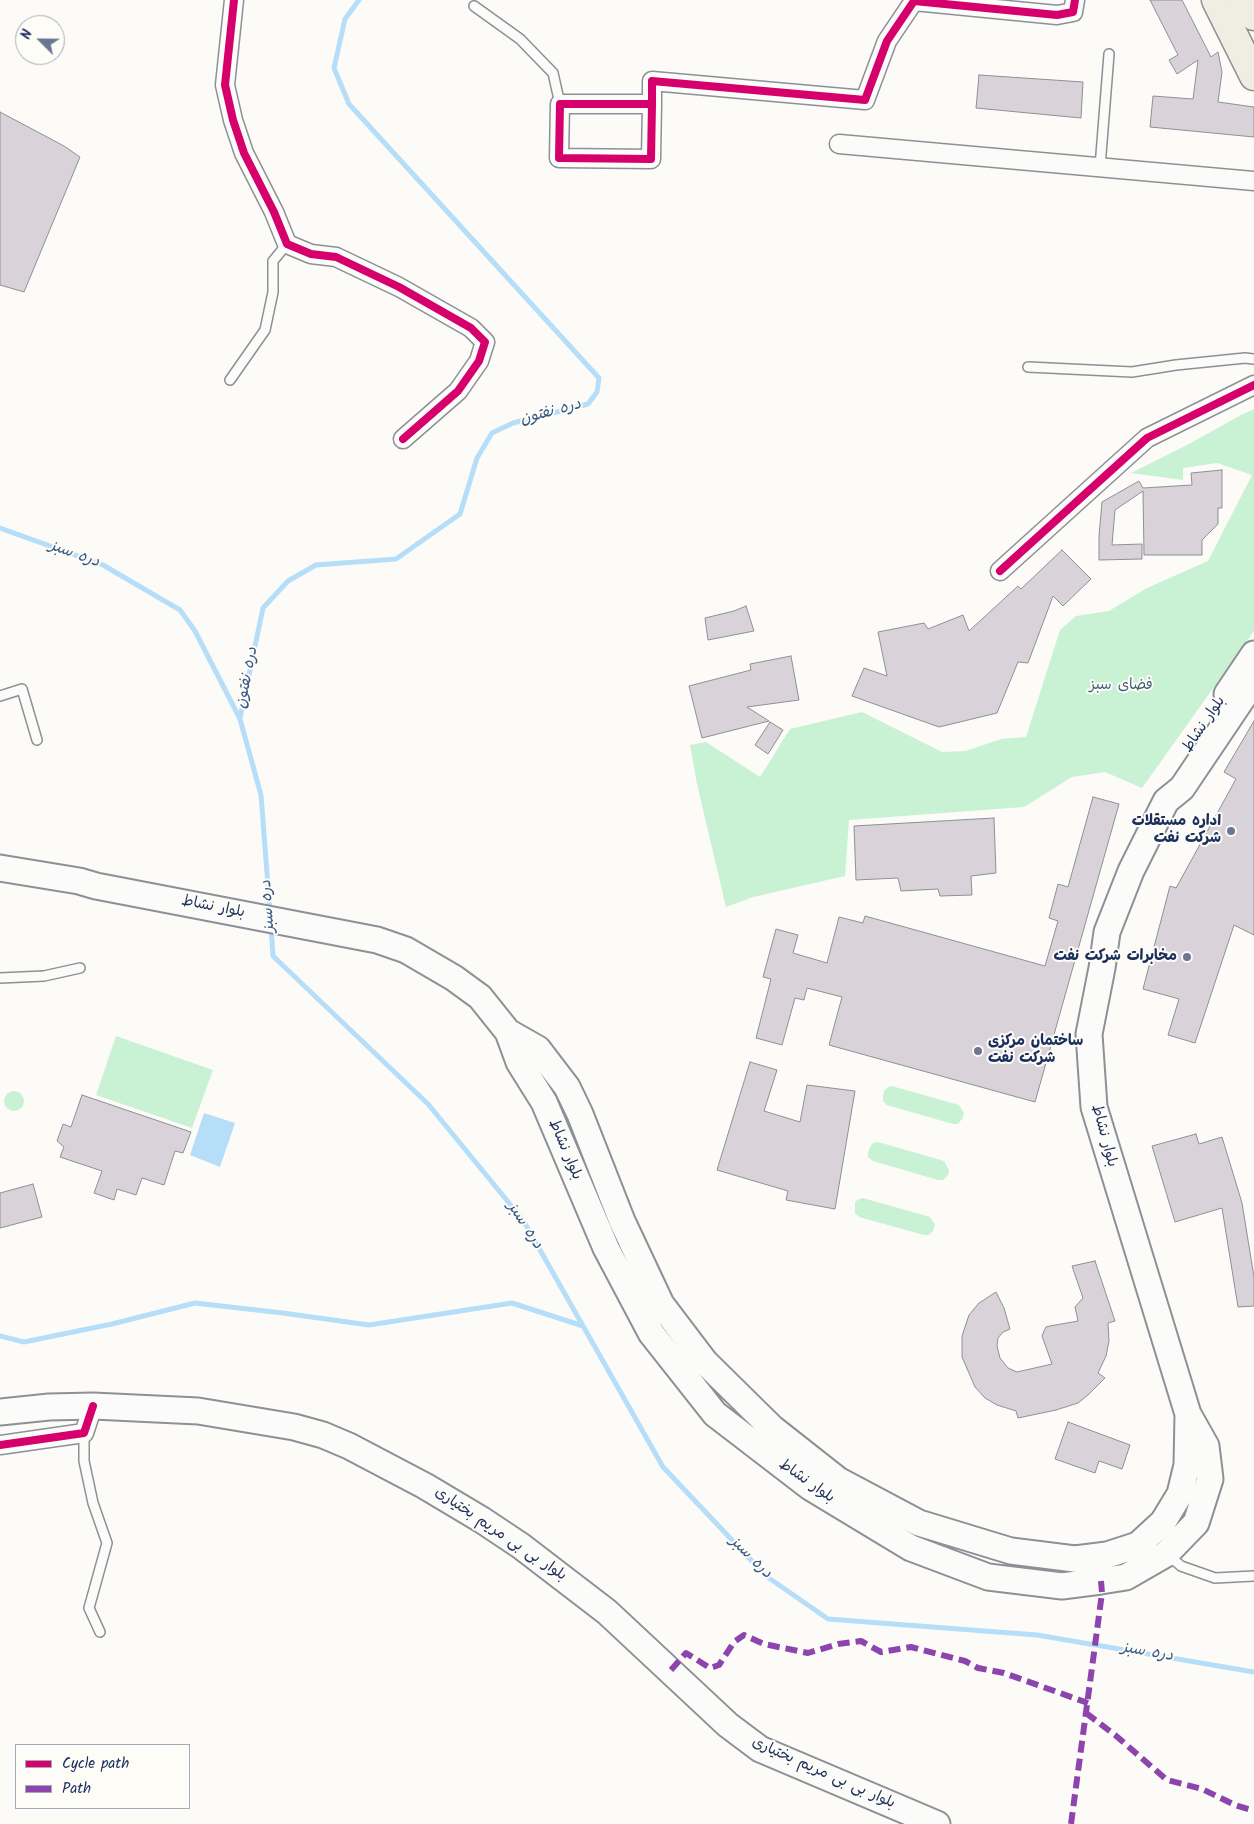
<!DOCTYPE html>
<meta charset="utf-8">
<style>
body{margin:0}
#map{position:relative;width:1254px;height:1824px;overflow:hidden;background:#fcfbf8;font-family:Kalam,sans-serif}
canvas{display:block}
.legend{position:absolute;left:15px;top:1744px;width:175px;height:65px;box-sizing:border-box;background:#fdfcf7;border:1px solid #a3aaba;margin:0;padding:6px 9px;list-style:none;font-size:15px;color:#1b2f5e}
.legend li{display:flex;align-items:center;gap:10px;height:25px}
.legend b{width:25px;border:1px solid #a3aaba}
.north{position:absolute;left:15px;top:15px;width:50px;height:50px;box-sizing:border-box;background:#fdfcf7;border:1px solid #a3aaba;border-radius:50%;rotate:293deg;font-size:14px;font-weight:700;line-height:20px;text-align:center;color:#1b2f5e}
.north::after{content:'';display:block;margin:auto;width:18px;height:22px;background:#6a7694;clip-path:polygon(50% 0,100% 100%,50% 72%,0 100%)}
</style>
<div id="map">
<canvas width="1254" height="1824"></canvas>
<ul class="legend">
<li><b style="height:6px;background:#d6006c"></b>Cycle path</li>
<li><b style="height:6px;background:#8e44ad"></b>Path</li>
</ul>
<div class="north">N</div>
</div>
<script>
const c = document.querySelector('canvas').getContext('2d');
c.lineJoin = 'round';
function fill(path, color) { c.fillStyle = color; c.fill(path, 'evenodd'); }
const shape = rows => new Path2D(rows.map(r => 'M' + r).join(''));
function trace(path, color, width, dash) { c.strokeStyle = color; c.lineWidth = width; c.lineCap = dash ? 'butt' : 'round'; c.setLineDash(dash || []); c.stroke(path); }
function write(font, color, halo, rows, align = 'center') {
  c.font = font + ' Kalam,"Playpen Sans Arabic",sans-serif'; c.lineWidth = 4; c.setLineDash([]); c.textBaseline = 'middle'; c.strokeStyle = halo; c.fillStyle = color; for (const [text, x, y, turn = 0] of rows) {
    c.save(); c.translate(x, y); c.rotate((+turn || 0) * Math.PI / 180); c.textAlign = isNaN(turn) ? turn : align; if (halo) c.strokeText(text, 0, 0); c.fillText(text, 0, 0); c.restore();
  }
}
fill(shape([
 [1254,409,1254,631,1142,788,1105,772,1072,777,1024,807,849,820,845,876,753,897,726,907,697,784,690,745,706,742,760,777,790,729,862,712,942,752,966,751,1001,739,1026,737,1060,630,1076,616,1109,611,1147,588,1208,561,1252,475,1217,463,1183,468,1183,480,1131,473,1189,444,1241,415],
 [116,1036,213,1070,192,1128,96,1095],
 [892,1086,959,1105,964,1113,962,1119,958,1124,953,1124,887,1105,883,1101,883,1097,884,1091,888,1087],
 '4 1101a10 10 0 1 1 20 0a10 10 0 1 1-20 0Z',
 [878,1142,944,1161,949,1170,948,1175,943,1180,938,1180,873,1161,868,1157,868,1153,870,1147,873,1143],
 [863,1198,930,1217,935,1225,933,1231,929,1235,924,1235,859,1217,855,1213,855,1202,859,1199]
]), '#c9f1d4');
fill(shape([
 [204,1113,235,1123,220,1167,190,1155]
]), '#b7def8');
trace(shape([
 [0,528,103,565,180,610,195,631,240,719,261,795,270,912],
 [240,718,263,608,288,581,316,565,396,559,460,514,477,458,492,433,513,423,588,404,597,392,599,378,349,104,334,68,345,19,359,0],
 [271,927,273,956,428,1104,523,1220,663,1467,766,1576,828,1619,1037,1635,1254,1672],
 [0,1336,24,1342,112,1324,195,1303,283,1313,369,1325,512,1303,583,1326]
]), '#b7def8', 5);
const building = shape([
 [1150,0,1182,0,1211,57,1218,52,1222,72,1218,102,1254,107,1254,137,1150,127,1153,96,1193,99,1198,60,1177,74,1169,60,1178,55,1150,0],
 [979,75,1083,82,1081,118,976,108,979,75],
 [0,112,64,146,80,157,24,292,0,285,0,112],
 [1222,470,1222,508,1218,508,1218,524,1202,540,1202,555,1144,555,1143,491,1115,510,1112,545,1142,544,1142,559,1099,560,1099,536,1102,502,1139,481,1143,488,1192,485,1191,473,1222,470],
 [1062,550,1091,579,1063,606,1053,596,1028,663,1018,662,997,713,939,727,852,696,864,668,887,676,878,632,924,623,928,629,963,615,969,631,1018,586,1021,589,1062,550],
 [746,606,754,631,708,640,705,618,734,611,746,606],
 [791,656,799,700,747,707,769,721,702,738,689,686,751,670,750,664,791,656],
 [1254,721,1254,935,1234,925,1195,1043,1168,1035,1179,999,1143,989,1170,886,1176,888,1236,779,1224,772,1254,721],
 [770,722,783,730,768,754,755,745,770,722],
 [1093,797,1119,804,1035,1102,829,1045,842,997,807,988,804,1000,795,998,782,1045,756,1038,771,979,763,977,776,929,798,935,793,953,827,963,839,917,863,923,865,916,1045,966,1058,921,1049,918,1058,884,1068,887,1093,797],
 [994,818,996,873,971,876,972,895,940,896,938,889,901,891,898,878,856,880,854,826,994,818],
 [750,1062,777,1070,764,1111,800,1122,807,1085,855,1091,835,1209,786,1200,788,1191,717,1170,750,1062],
 [82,1095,191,1132,183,1153,175,1151,164,1185,142,1178,136,1195,117,1189,114,1200,94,1193,102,1171,60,1157,64,1147,57,1141,63,1124,71,1127,82,1095],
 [1196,1134,1199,1144,1222,1137,1242,1203,1254,1277,1254,1306,1238,1307,1222,1208,1175,1222,1152,1146,1196,1134],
 [33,1184,42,1217,0,1228,0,1193,33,1184],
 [1095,1261,1115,1321,1108,1323,1109,1341,1106,1356,1098,1373,1105,1378,1088,1395,1078,1403,1056,1410,1018,1418,1016,1411,997,1405,985,1398,975,1387,962,1357,962,1336,969,1315,979,1303,996,1292,1004,1308,1010,1329,1003,1332,998,1338,997,1346,1000,1358,1008,1368,1017,1372,1052,1364,1042,1336,1044,1331,1046,1327,1050,1326,1078,1321,1075,1307,1083,1298,1072,1266,1095,1261],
 [1068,1422,1130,1445,1122,1469,1099,1461,1095,1473,1055,1459,1068,1422]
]);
fill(building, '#dad2d9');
trace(building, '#8c9097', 1);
const service = shape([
 [474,6,520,39,553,73,560,104],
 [1100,167,1109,54],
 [1028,367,1132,372,1176,365,1245,358,1254,359],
 [230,380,265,330,273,292,273,261,287,244],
 [0,696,22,689,37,740],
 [0,978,44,976,80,968],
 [84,1433,84,1461,93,1503,107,1543,89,1608,100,1632],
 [1167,1554,1181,1566,1215,1578,1254,1576]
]);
const minor = shape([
 [234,0,225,85,233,120,244,153,274,212,287,244,311,254,336,257,399,287,471,328,485,342,479,361,458,391,403,439],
 [652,104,560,104,559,158,651,159,652,104,652,81,865,100,887,41,914,1,1057,15,1073,12,1075,0],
 [839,144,1254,181],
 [1000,571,1147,438,1254,385],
 [0,1445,84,1433,93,1406]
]);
const secondary = shape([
 [1227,694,1254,654],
 [0,868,79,881,96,886,377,940,406,950,454,978,480,997,508,1032,519,1062,544,1102,606,1248,651,1333,715,1414,810,1487,911,1548,988,1577,1062,1586,1101,1581,1126,1577,1166,1554,1196,1523,1210,1479,1206,1446,1188,1414,1094,1107,1089,1034,1102,968,1107,932,1131,871,1166,801,1182,788,1254,681],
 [508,1032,538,1049,567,1087,580,1114,622,1221,661,1304,705,1362,772,1428,838,1480,919,1523,1011,1551,1075,1559,1107,1555,1138,1545,1163,1522,1180,1494,1187,1465,1188,1414],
 [0,1412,49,1407,93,1406,198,1411,294,1427,323,1435,349,1446,425,1486,482,1520,521,1546,607,1612,728,1725,760,1749,937,1824]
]);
const primary = shape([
 [1216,0,1254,76],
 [1246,0,1254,16]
]);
trace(service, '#8c9097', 12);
trace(minor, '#8c9097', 21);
trace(secondary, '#8c9097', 29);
trace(primary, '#8c9097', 31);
trace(service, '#fbfbf9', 9);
trace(minor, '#fbfbf9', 18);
trace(secondary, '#fbfbf9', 25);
trace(primary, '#f0ede3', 28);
trace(shape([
 [671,1670,686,1653,710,1668,719,1665,734,1642,744,1635,764,1644,808,1653,838,1644,861,1641,881,1652,911,1647,965,1661,978,1668,1004,1673,1088,1703],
 [1086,1713,1115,1735,1167,1780,1202,1789,1235,1805,1254,1811],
 [1071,1824,1102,1593,1101,1581]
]), '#8e44ad', 6, [12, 6]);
trace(shape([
 [234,0,225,85,233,120,244,153,274,212,287,244,311,254,336,257,399,287,471,328,485,342,479,361,458,391,403,439],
 [652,104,560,104,559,158,651,159,652,104,652,81,865,100,887,41,914,1,1057,15,1073,12,1075,0],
 [1000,571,1147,438,1254,385],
 [0,1445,84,1433,93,1406]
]), '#d6006c', 8);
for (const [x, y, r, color] of [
 [1231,831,5,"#6a7694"],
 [1187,957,5,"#6a7694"],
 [978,1051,5,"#6a7694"]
]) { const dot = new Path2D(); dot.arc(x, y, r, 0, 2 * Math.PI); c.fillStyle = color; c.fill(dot); trace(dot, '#fdfcf7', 2); }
write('15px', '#3c5d74', '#fdfcf7', [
 ["فضای سبز",1121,686]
]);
write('15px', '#1b2f5e', '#fdfcf7', [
 ["بلوار نشاط",1205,725,-56],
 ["بلوار نشاط",213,908,11],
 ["بلوار نشاط",1103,1136,75],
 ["بلوار نشاط",564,1150,67],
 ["بلوار نشاط",806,1482,35],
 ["بلوار بی بی مریم بختیاری",500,1535,34],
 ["بلوار بی بی مریم بختیاری",823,1774,24]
]);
write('bold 15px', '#1b2f5e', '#fdfcf7', [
 ["اداره مستقلات",1221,822],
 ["شرکت نفت",1221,839],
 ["مخابرات شرکت نفت",1177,957],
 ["ساختمان مرکزی",988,1042,"left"],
 ["شرکت نفت",988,1059,"left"]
], 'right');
write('italic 16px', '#3a5884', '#fdfcf7', [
 ["دره نفتون",551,413,-15],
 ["دره سبز",74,555,20],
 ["دره نفتون",248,678,-79],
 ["دره سبز",269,906,-94],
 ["دره سبز",524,1226,57],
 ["دره سبز",750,1558,45],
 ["دره سبز",1147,1653,10]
]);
</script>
